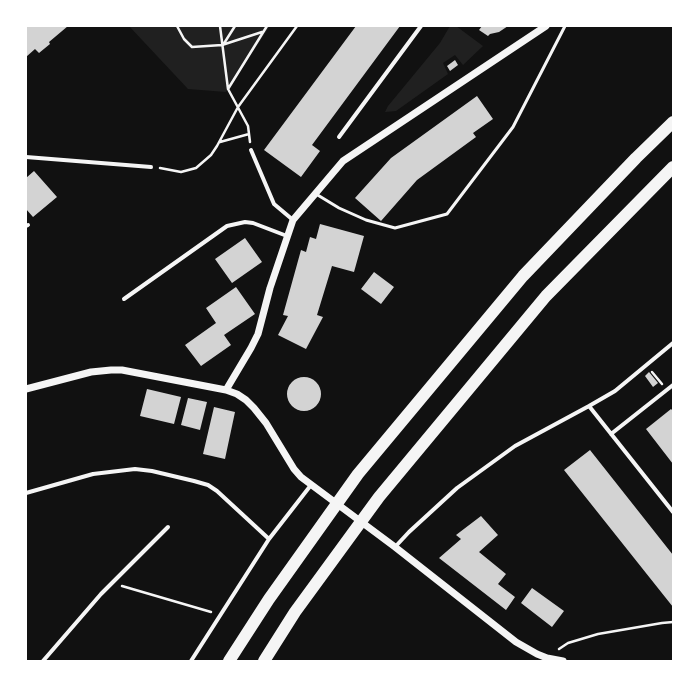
<!DOCTYPE html>
<style>
body{margin:0}
#map{position:relative;width:699px;height:687px;overflow:hidden;background:#111;font-family:Arial,sans-serif}
canvas{display:block}
.frame{position:absolute;inset:0;border:27px solid #fff;pointer-events:none}
</style>
<div id="map">
<canvas width="699" height="687"></canvas>
<div class="frame"></div>
</div>
<script>
const c = document.querySelector('canvas').getContext('2d');
c.lineJoin = 'round';
function fill(path, color) { c.fillStyle = color; c.fill(path, 'evenodd'); }
const shape = rows => new Path2D(rows.map(r => 'M' + r).join(''));
function trace(path, color, width, dash) { c.strokeStyle = color; c.lineWidth = width; c.lineCap = dash ? 'butt' : 'round'; c.setLineDash(dash || []); c.stroke(path); }
fill(shape([
 [129,26,270,26,226,92,188,89],
 [450,26,456,26,483,46,463,65,455,55,443,63,448,74,396,111,385,112,388,106,440,43]
]), '#202020');
fill(shape([
 [26,26,68,26,49,42,50,44,39,53,35,49,26,57],
 [356,26,400,26,312,145,320,151,301,177,264,150],
 [482,26,508,26,499,32,490,34,488,36,479,30],
 [455,60,458,65,450,71,447,66],
 [477,96,493,119,473,133,476,137,417,180,381,221,355,198,391,158],
 [34,171,57,197,33,217,26,209,26,178],
 [320,224,364,236,354,272,332,266,317,315,323,317,306,349,278,335,288,316,283,315,301,250,306,252,310,237,316,239],
 [245,238,262,262,232,283,215,259],
 [374,272,394,287,381,304,361,289],
 [236,287,255,314,224,335,231,345,201,366,185,345,216,323,206,308],
 [649,372,658,383,653,387,645,376],
 '287 394a17 17 0 1 1 34 0a17 17 0 1 1-34 0Z',
 [147,389,181,397,174,424,140,416],
 [188,398,207,402,200,430,181,425],
 [214,407,235,412,225,459,203,454],
 [671,409,673,411,673,464,646,429],
 [590,450,673,555,673,607,564,470],
 [481,516,498,535,479,552,506,574,498,584,515,597,506,610,439,558,461,539,456,535],
 [532,588,564,611,552,627,521,603]
]), '#d3d3d3');
trace(shape([
 [177,26,184,39,192,47,222,45,262,32],
 [220,26,228,89,267,26],
 [223,45,235,26],
 [228,89,248,126,250,142],
 [220,142,249,134],
 [160,168,181,172,196,168,211,155,217,146,238,107,297,26],
 [652,372,662,384],
 [122,586,211,612],
 [559,649,568,643,598,634,662,623,673,622]
]), '#f5f5f5', 2.5);
trace(shape([
 [316,194,339,208,366,220,395,228,447,214,513,127,565,26]
]), '#f5f5f5', 3);
trace(shape([
 [339,137,421,26],
 [251,150,274,204,293,220],
 [26,157,151,167],
 [26,226,28,225],
 [124,299,227,226,245,222,253,223,287,236],
 [589,406,673,512],
 [611,434,673,385],
 [26,493,93,474,135,469,152,471,194,481,208,485,217,491,269,539],
 [395,547,409,532,457,488,515,446,589,406,615,391,673,343],
 [43,661,101,594,168,527],
 [191,661,269,539,311,485]
]), '#f5f5f5', 4);
trace(shape([
 [26,389,91,372,111,370,122,370,226,390,237,394,246,400,254,408,266,423,294,469,301,477,395,547,516,642,537,654,547,658,563,661],
 [226,390,251,348,258,334,270,288,293,220,343,161,546,26]
]), '#f5f5f5', 7);
trace(shape([
 [229,661,269,599,358,474,523,276,636,158,673,122],
 [264,661,295,612,379,497,546,296,673,167]
]), '#f5f5f5', 12);
</script>
